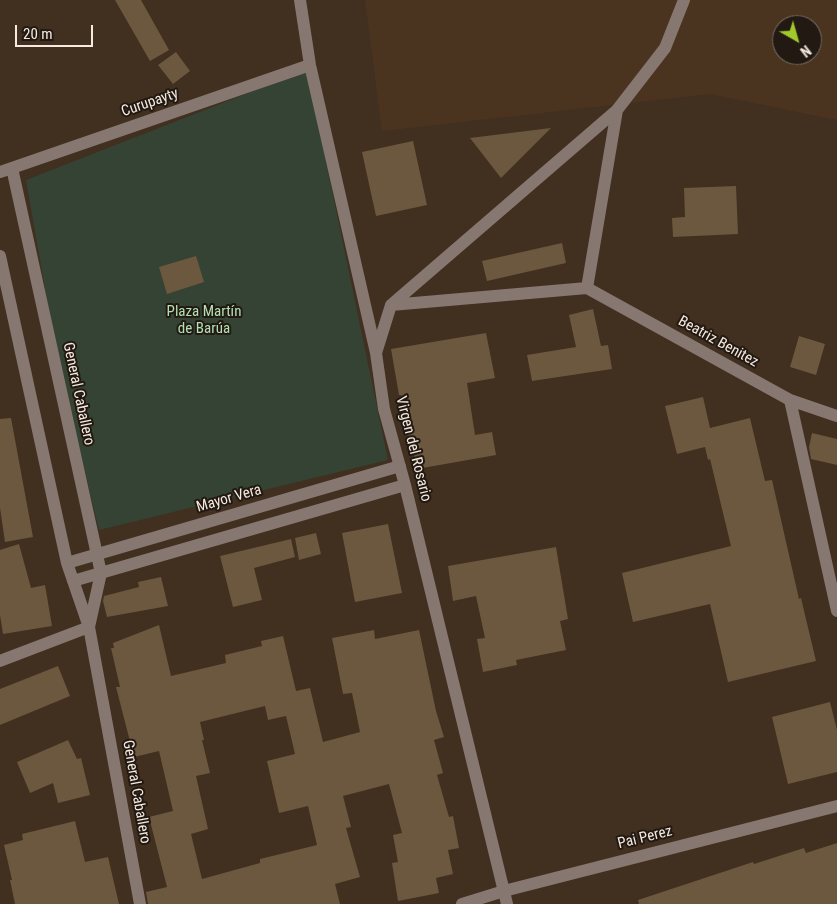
<!DOCTYPE html>
<meta charset="utf-8">
<style>
body{margin:0}
#map{position:relative;width:837px;height:904px;overflow:hidden;background:#412f20;font-family:"Roboto Condensed",sans-serif}
canvas{display:block}
.north{position:absolute;left:772px;top:15px;width:50px;height:50px;box-sizing:border-box;background:#211912;border:1px solid #766d64;border-radius:50%;rotate:142deg;font-size:14px;font-weight:700;line-height:20px;text-align:center;color:#f6eae0}
.north::after{content:'';display:block;margin:auto;width:18px;height:22px;background:#a0c92b;clip-path:polygon(50% 0,100% 100%,50% 72%,0 100%)}
.scale{position:absolute;left:15px;top:25px;width:78px;height:22px;box-sizing:border-box;border:2px solid #f6eae0;border-top:0;padding-left:6px;font-size:15px;line-height:18px;white-space:nowrap;color:#f6eae0;-webkit-text-stroke:4px #211912;paint-order:stroke}
</style>
<div id="map">
<canvas width="837" height="904"></canvas>
<div class="north">N</div>
<div class="scale">20 m</div>
</div>
<script>
const c = document.querySelector('canvas').getContext('2d');
c.lineJoin = 'round';
function fill(path, color) { c.fillStyle = color; c.fill(path, 'evenodd'); }
const shape = rows => new Path2D(rows.map(r => 'M' + r).join(''));
function trace(path, color, width, dash) { c.strokeStyle = color; c.lineWidth = width; c.lineCap = dash ? 'butt' : 'round'; c.setLineDash(dash || []); c.stroke(path); }
function write(font, color, halo, rows, align = 'center') {
  c.font = font + ' "Roboto Condensed",sans-serif'; c.lineWidth = 4; c.setLineDash([]); c.textBaseline = 'middle'; c.strokeStyle = halo; c.fillStyle = color; for (const [text, x, y, turn = 0] of rows) {
    c.save(); c.translate(x, y); c.rotate((+turn || 0) * Math.PI / 180); c.textAlign = isNaN(turn) ? turn : align; if (halo) c.strokeText(text, 0, 0); c.fillText(text, 0, 0); c.restore();
  }
}
fill(shape([
 [365,0,837,0,837,120,710,94,382,131],
 [782,25,812,25,812,55,782,55]
]), '#4b341f');
fill(shape([
 [307,70,388,460,99,530,57,357,26,180]
]), '#344334');
fill(shape([
 [115,0,141,0,169,50,150,61],
 [176,52,190,71,173,84,158,65],
 [551,128,501,178,470,138],
 [413,141,427,205,376,216,362,152],
 [736,186,738,234,673,237,672,218,685,217,684,188],
 [562,243,566,263,487,281,482,261],
 [196,256,204,282,167,294,159,267],
 [593,309,601,346,608,345,612,369,532,381,527,355,576,347,569,315],
 [486,333,495,378,467,383,475,435,492,432,496,455,417,469,412,443,409,443,401,395,399,395,391,349],
 [799,336,825,344,816,375,790,367],
 [703,397,710,428,750,418,765,481,772,480,799,599,801,598,816,661,728,682,710,604,633,622,622,573,731,546,710,459,708,460,705,447,677,454,665,406],
 [11,418,33,537,5,542,0,508,0,419],
 [812,433,837,439,837,465,811,459,809,447],
 [388,524,402,593,355,602,342,533],
 [316,533,321,554,299,560,295,538],
 [291,539,295,557,254,568,262,600,233,607,220,556],
 [19,544,31,588,45,585,52,626,3,634,0,615,0,550],
 [556,547,568,619,560,621,566,650,516,660,517,665,483,672,477,639,485,638,476,596,453,601,448,566],
 [161,577,168,606,107,617,103,601,104,596,139,587,138,582],
 [159,625,171,676,226,663,225,655,262,646,261,641,283,636,296,691,310,688,323,742,360,732,352,693,343,694,332,638,374,630,375,639,419,630,436,711,444,737,434,740,443,773,437,775,449,817,453,816,459,848,448,850,453,874,436,878,439,893,398,901,392,863,398,862,393,835,402,833,389,784,343,796,351,827,346,828,360,877,335,884,340,904,148,904,146,892,167,887,149,817,173,811,159,751,134,757,116,687,120,687,111,648,114,648,113,643],
 [265,706,268,720,286,716,295,754,267,761,279,813,308,806,317,845,260,859,260,863,202,879,191,834,208,829,196,776,210,773,202,740,204,740,200,722],
 [58,666,70,696,0,725,0,689],
 [830,702,837,730,837,772,788,784,772,717],
 [68,740,77,759,81,758,90,795,58,803,53,783,30,793,17,762],
 [75,821,85,862,108,857,119,904,15,904,10,880,12,880,4,845,23,840,22,834],
 [837,843,837,904,639,904,638,900,753,862,754,864,804,848,806,853]
]), '#6c583e');
trace(shape([
 [300,0,310,65,376,353,384,409,405,485,507,904],
 [12,168,101,573,89,627],
 [0,172,310,65],
 [0,256,67,563,89,627,140,904],
 [587,288,790,400,837,416],
 [391,305,587,288,617,110],
 [376,353,391,305,617,110,665,48,684,0],
 [790,400,837,611],
 [67,563,400,466],
 [73,581,405,485],
 [0,661,89,627],
 [462,904,504,891,837,806]
]), '#867771', 12);
write('15px', '#f6eae0', '#211912', [
 ["Curupayty",150,103,-19],
 ["Beatriz Benitez",718,342,29],
 ["General Caballero",78,394,78],
 ["Virgen del Rosario",413,449,76],
 ["Mayor Vera",229,499,-16],
 ["General Caballero",136,792,80],
 ["Pai Perez",645,838,-14]
]);
write('15px', '#b3e0b3', '#211912', [
 ["Plaza Martín",204,312],
 ["de Barúa",204,329]
]);
</script>
